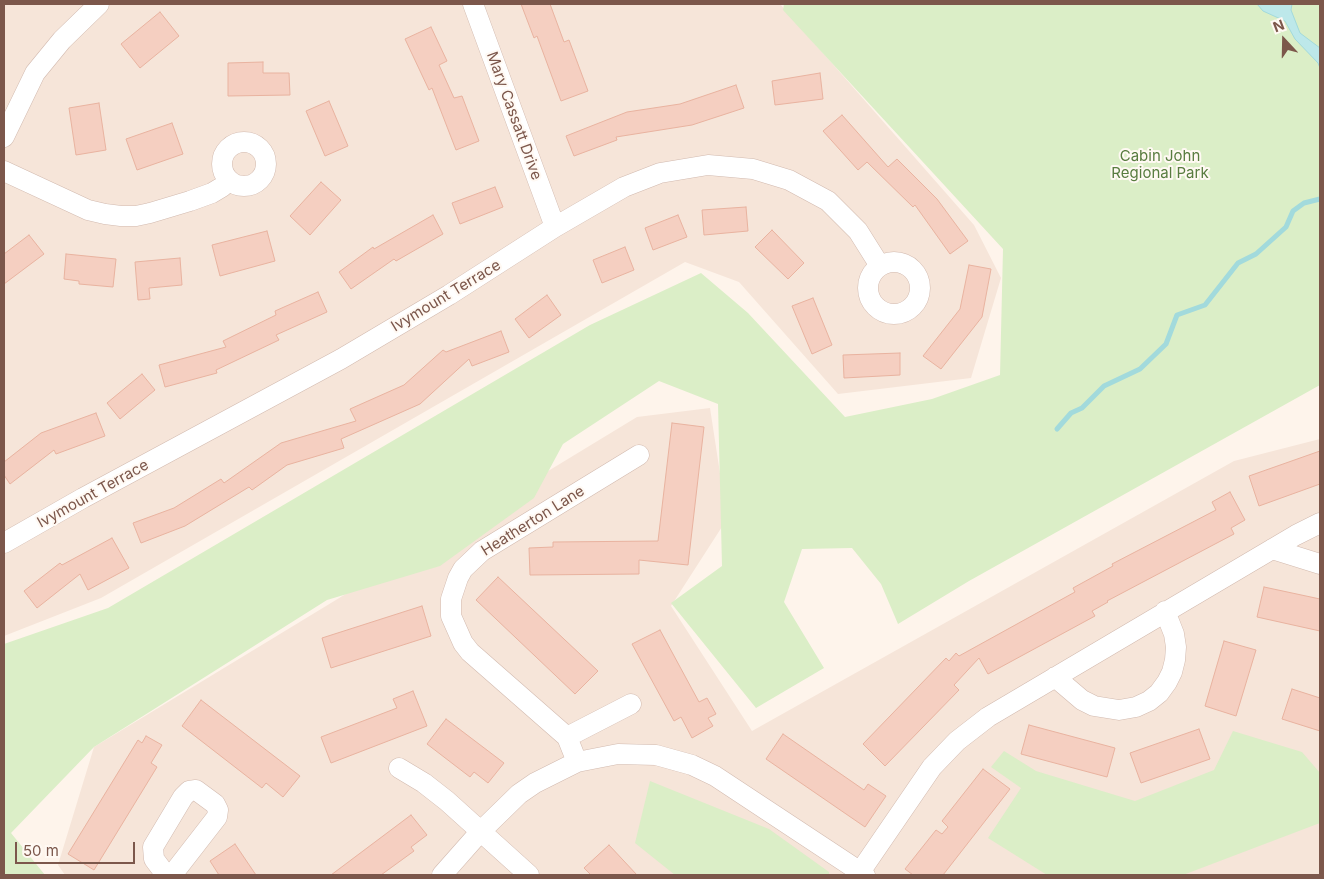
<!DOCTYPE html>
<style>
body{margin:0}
#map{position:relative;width:1324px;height:879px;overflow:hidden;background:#fef4eb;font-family:Inter,sans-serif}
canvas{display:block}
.frame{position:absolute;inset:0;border:5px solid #7c574b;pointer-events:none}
.north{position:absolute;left:1259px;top:15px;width:50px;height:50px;-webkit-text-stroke:4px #fff9f3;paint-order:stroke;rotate:339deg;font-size:14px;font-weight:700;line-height:20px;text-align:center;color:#7c574b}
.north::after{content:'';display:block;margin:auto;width:18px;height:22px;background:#7c574b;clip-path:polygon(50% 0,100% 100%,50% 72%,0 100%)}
.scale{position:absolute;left:15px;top:842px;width:120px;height:22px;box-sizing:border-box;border:2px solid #7c574b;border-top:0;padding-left:6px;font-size:15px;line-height:18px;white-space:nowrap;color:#7c574b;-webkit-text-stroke:4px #fff9f3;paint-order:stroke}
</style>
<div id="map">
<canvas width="1324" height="879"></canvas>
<div class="frame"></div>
<div class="north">N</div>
<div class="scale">50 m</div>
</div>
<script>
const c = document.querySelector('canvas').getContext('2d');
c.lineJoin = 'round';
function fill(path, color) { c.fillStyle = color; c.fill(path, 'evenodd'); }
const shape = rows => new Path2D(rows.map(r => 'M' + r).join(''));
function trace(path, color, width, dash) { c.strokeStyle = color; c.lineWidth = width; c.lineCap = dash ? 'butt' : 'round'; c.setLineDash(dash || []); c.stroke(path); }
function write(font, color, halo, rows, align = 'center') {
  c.font = font + ' Inter,sans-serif'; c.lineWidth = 4; c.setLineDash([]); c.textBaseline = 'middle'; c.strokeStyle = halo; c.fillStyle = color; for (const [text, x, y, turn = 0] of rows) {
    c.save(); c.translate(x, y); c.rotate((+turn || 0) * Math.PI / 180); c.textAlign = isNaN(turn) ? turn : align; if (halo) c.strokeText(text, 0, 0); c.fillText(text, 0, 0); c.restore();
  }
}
fill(shape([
 [4,4,780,4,974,225,1001,278,971,378,838,394,739,282,685,262,101,598,4,636],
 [710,408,727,519,671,606,752,731,1234,461,1320,439,1320,875,65,875,58,865,94,747,637,417]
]), '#f6e5d9');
fill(shape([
 [784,4,1320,4,1320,385,969,581,898,624,881,584,852,548,802,549,784,602,824,668,756,708,671,603,722,566,718,404,659,381,563,444,534,498,440,566,327,600,94,747,11,833,45,875,4,875,4,644,108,608,590,325,701,273,748,313,845,417,932,399,1000,375,1003,249,783,10],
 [1233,731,1302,752,1320,773,1320,823,1183,875,1047,875,988,838,1021,788,991,767,1004,751,1036,771,1135,801,1214,770],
 [650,781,769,829,829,872,829,875,675,875,635,843]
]), '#dbeec7');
const water = shape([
 [1257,4,1292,4,1291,10,1300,33,1320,48,1320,68,1318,63,1295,39,1285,21,1263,11,1257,4]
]);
fill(water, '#bde8ea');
trace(water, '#a2dadc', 1);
trace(shape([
 [1057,429,1071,413,1082,408,1104,386,1140,369,1166,344,1177,315,1205,305,1238,263,1256,254,1286,227,1293,211,1304,203,1320,199]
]), '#a2dadc', 5);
const building = shape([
 [521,4,550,4,564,42,569,40,588,91,561,101,537,36,534,38,521,4],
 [160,12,179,36,140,68,121,44,160,12],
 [431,27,447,61,439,65,454,98,462,96,479,141,456,150,432,88,429,90,405,39,431,27],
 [263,62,263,73,289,73,290,95,228,96,228,63,263,62],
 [820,73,823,99,775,105,772,81,820,73],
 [736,85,744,108,692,125,616,137,617,140,574,156,566,136,627,112,680,104,736,85],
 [329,101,348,146,325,156,306,111,329,101],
 [99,103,106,150,76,155,69,108,99,103],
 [842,115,888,167,897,159,937,199,968,241,950,254,915,205,913,207,867,162,858,170,823,131,842,115],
 [172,123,183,154,137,170,126,139,172,123],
 [321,182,341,200,310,235,290,216,321,182],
 [495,187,503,207,460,224,452,203,495,187],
 [746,207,748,231,704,235,702,210,746,207],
 [433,215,443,234,396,261,394,259,351,289,339,272,373,247,374,249,433,215],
 [678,215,687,237,653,250,645,228,678,215],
 [772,230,804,263,788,279,755,247,772,230],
 [267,231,275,261,220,276,212,245,267,231],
 [29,235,44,254,4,284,4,254,29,235],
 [625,247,634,270,602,283,593,260,625,247],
 [66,254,116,259,113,287,79,284,79,281,64,279,66,254],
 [180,258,182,285,149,288,150,299,138,300,135,262,180,258],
 [969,265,991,269,982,317,941,369,923,356,960,309,969,265],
 [318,292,327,312,276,335,279,340,216,370,217,373,165,387,159,365,226,347,223,341,276,315,275,311,318,292],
 [547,295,561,315,529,338,515,319,547,295],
 [813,298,832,345,812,354,792,306,813,298],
 [501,331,509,352,472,366,469,359,420,404,341,439,344,448,287,465,252,490,249,487,185,526,141,543,133,523,174,508,221,479,224,483,281,443,356,421,350,409,404,385,443,350,446,352,501,331],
 [900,353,900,375,844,378,843,355,900,353],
 [142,374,155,390,120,419,107,403,142,374],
 [96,413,105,436,56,454,54,450,10,484,4,475,4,462,41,433,96,413],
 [672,423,704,427,688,565,639,560,639,574,530,575,529,548,553,547,553,542,658,541,672,423],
 [1320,451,1320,484,1259,506,1249,476,1320,451],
 [1230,492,1245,520,1231,528,1234,534,1107,601,1108,602,1092,611,1095,616,988,674,979,658,954,685,959,690,885,766,863,744,946,658,949,661,956,653,959,656,1075,592,1073,588,1113,566,1112,564,1216,510,1212,502,1230,492],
 [112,538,129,568,88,590,80,574,37,608,24,591,60,563,62,565,112,538],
 [498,577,598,671,575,694,476,600,498,577],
 [1264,587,1320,599,1320,631,1257,617,1264,587],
 [422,606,431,636,331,668,322,638,422,606],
 [660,630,699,702,707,698,716,714,708,718,713,726,692,738,681,717,674,721,632,644,660,630],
 [1224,641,1256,650,1236,716,1205,706,1224,641],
 [1292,689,1320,698,1320,731,1282,719,1292,689],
 [413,691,427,726,331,763,321,737,397,708,393,699,413,691],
 [201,700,300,776,283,797,266,783,262,788,182,726,201,700],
 [446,719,504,763,488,783,474,772,470,777,427,744,446,719],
 [1029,725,1115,748,1107,777,1021,754,1029,725],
 [1199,729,1210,759,1141,783,1130,753,1199,729],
 [783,734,864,790,868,784,886,796,865,827,766,759,783,734],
 [146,736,162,745,151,763,157,767,94,870,68,854,138,740,142,743,146,736],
 [983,769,1010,789,943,875,913,875,905,869,936,830,942,834,948,827,942,821,983,769],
 [411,815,427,835,411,847,414,851,381,875,331,875,411,815],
 [235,844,256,875,219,875,210,861,235,844],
 [609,845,637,875,591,875,584,868,609,845]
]);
fill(building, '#f5cfc1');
trace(building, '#e9b3a0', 1);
const minor = shape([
 [473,4,555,227],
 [4,137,35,73,62,40,99,4],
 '222 164a22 22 0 1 1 44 0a22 22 0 1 1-44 0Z',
 [4,171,88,210,105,214,121,216,136,216,150,213,190,201,212,193,222,187,229,180],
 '868 288a26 26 0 1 1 52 0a26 26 0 1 1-52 0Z',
 [4,543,83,498,341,359,449,295,555,227,624,187,660,173,708,165,753,169,789,180,828,201,858,231,880,266],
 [1272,549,1320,564],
 [1055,677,1082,700,1094,706,1119,710,1136,707,1149,701,1159,693,1167,682,1172,672,1175,660,1176,647,1174,634,1165,611],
 [567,737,631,704],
 [577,762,567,737,470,652,463,643,451,616,451,599,458,578,463,569,482,551,639,455],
 [399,768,424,783,447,801,529,875],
 [166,875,154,859,153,847,183,797,189,791,196,790,215,804,218,810,217,817,172,875],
 [442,875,480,832,519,794,535,783,577,762,618,754,656,755,692,765,715,776,865,875],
 [858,875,932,767,957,741,988,717,1296,535,1320,523]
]);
trace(minor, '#d2baaf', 21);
trace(minor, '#fff', 20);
write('15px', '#7c574b', '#fff9f3', [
 ["Mary Cassatt Drive",514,116,70],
 ["Ivymount Terrace",446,296,-31],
 ["Ivymount Terrace",93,494,-29],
 ["Heatherton Lane",533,521,-32]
]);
write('15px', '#587c3f', '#fff9f3', [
 ["Cabin John",1160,156],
 ["Regional Park",1160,173]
]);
</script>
